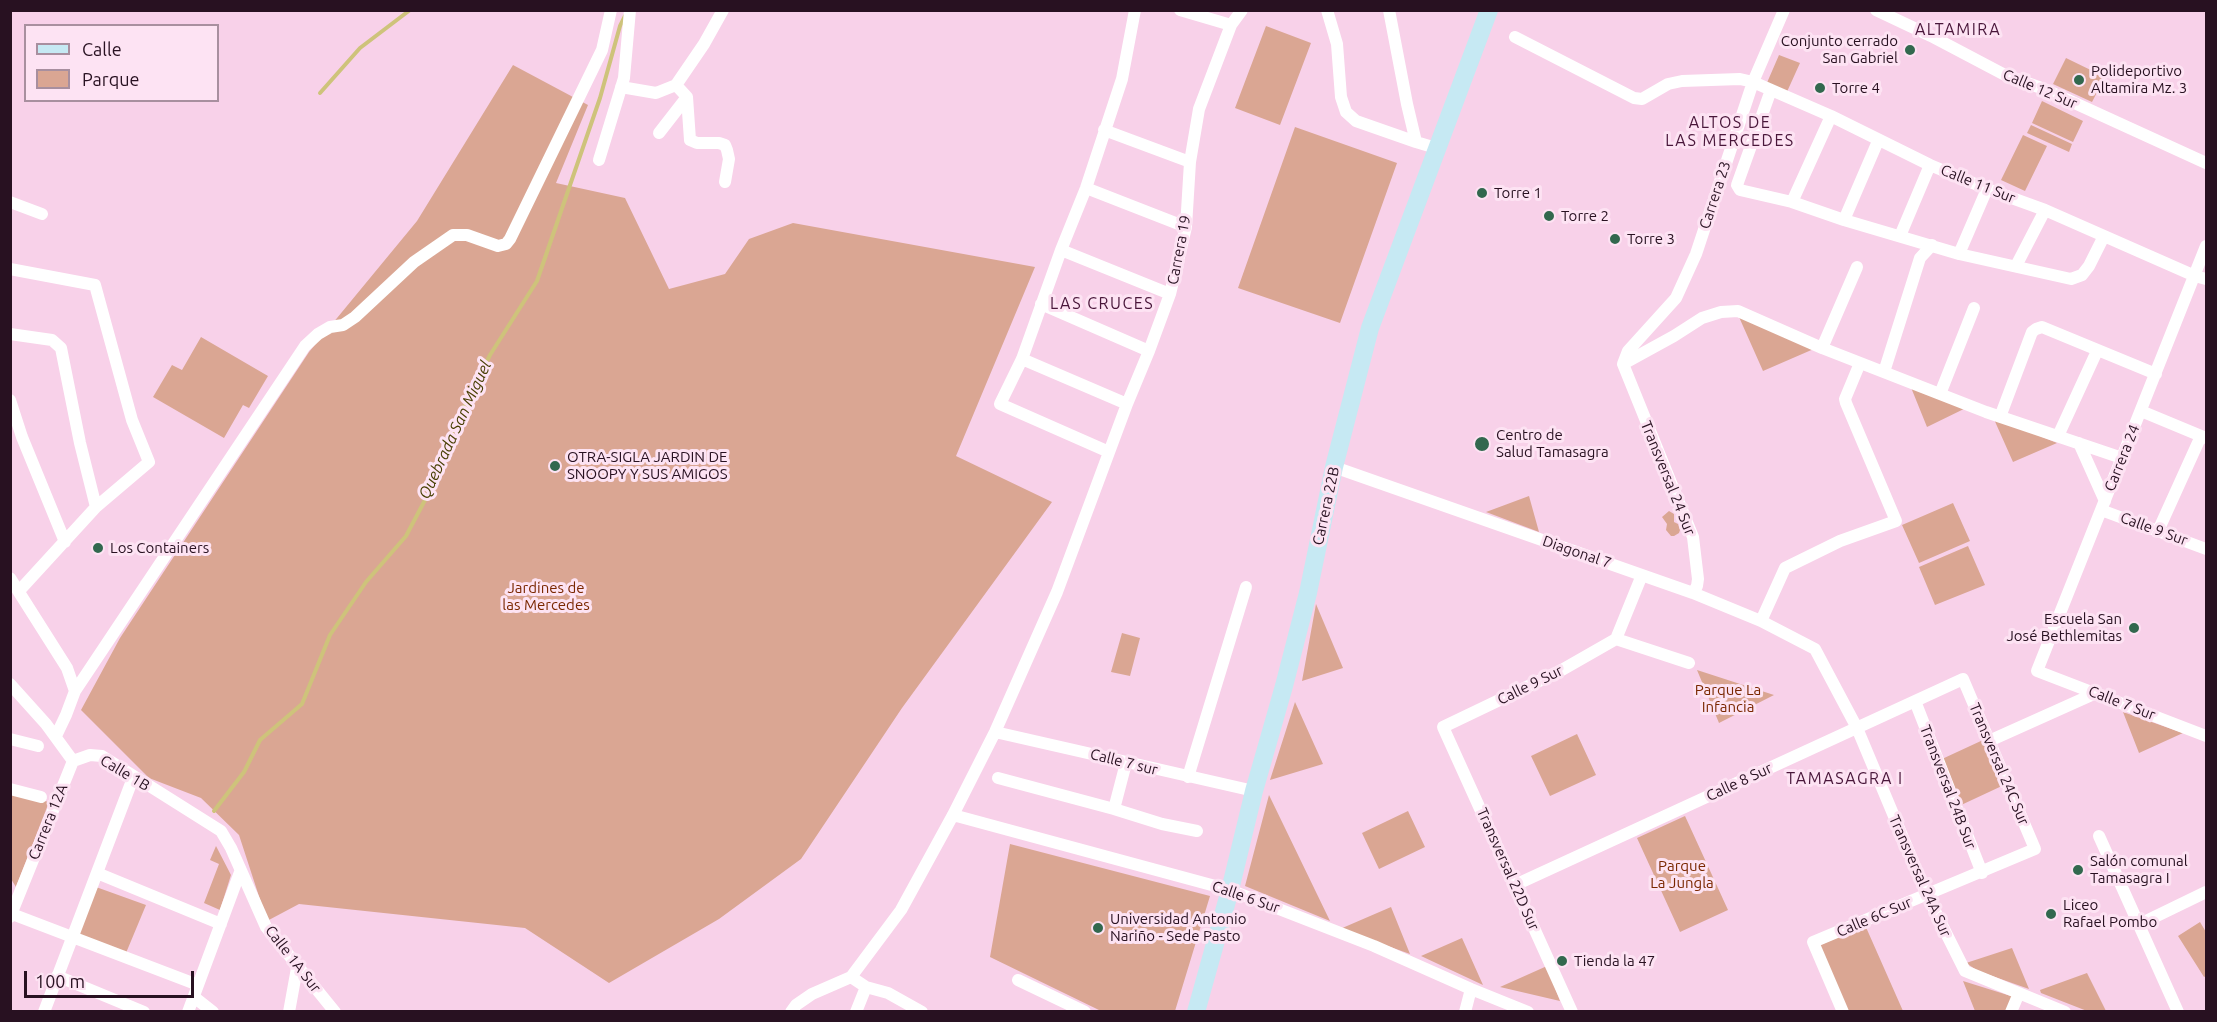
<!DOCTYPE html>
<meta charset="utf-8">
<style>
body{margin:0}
#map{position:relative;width:2217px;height:1022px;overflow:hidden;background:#f8d1e9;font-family:Ubuntu,sans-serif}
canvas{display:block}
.frame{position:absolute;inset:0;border:12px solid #281121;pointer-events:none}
.legend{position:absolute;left:24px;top:24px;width:195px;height:78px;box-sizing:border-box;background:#fde3f3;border:2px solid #a88f9f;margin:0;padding:8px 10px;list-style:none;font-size:18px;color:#281121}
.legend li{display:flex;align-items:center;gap:12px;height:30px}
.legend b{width:30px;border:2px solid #a88f9f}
.scale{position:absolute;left:24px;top:971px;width:170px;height:27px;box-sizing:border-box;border:3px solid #281121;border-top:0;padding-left:8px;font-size:18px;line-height:21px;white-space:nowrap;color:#281121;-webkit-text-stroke:4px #fde3f3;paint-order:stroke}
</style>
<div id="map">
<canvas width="2217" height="1022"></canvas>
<div class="frame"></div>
<ul class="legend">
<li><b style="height:8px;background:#c6e9f3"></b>Calle</li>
<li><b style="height:16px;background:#daa693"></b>Parque</li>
</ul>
<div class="scale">100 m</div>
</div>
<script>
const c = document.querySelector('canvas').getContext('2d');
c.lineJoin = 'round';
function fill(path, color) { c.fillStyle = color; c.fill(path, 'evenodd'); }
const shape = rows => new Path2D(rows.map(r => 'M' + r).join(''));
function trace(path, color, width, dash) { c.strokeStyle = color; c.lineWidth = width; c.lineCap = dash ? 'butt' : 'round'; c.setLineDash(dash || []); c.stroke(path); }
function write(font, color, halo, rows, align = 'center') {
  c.font = font + ' Ubuntu,sans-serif'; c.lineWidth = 6; c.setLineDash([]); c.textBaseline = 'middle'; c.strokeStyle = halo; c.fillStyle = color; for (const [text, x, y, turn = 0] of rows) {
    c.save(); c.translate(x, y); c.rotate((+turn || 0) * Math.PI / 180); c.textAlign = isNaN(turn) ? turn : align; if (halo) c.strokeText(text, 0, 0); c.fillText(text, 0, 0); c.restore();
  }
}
fill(shape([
 [1266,26,1311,43,1280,125,1235,108],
 [1779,55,1800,63,1786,94,1766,85],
 [2066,58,2105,77,2092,102,2053,84],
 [513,65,588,105,556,183,625,198,669,289,725,274,749,239,793,223,1035,267,956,456,1052,502,902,708,801,859,719,919,609,983,525,928,299,904,267,921,239,835,201,798,149,778,81,710,120,638,309,352,417,221],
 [2042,101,2083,121,2073,142,2032,123],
 [2031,125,2072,144,2069,152,2027,133],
 [1295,127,1397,163,1340,323,1238,288],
 [2023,135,2047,146,2025,191,2001,180],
 [1739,317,1816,348,1763,371],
 [201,337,268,376,249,408,243,405,224,438,153,397,172,365,182,370],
 [1910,385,1970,406,1927,427],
 [1993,417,2057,443,2013,462],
 [1529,496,1539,532,1486,512],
 [1953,503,1970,541,1919,563,1902,525],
 [1669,511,1674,514,1674,522,1678,524,1680,530,1679,533,1674,536,1671,536,1666,530,1667,524,1662,517],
 [1968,546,1985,585,1935,605,1919,567],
 [1316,604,1343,668,1302,681],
 [1122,633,1140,638,1130,676,1111,672],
 [1697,670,1774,695,1719,723],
 [1295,702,1323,764,1270,780],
 [2123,712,2183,733,2139,753],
 [1577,734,1596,775,1550,796,1531,756],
 [1983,740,2004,785,1959,806,1942,759],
 [10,793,49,802,16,887,11,879],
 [1269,795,1330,921,1245,886],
 [1408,811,1425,847,1379,869,1362,833],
 [1685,816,1728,910,1680,932,1637,838],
 [1010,844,1210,896,1175,1011,1101,1011,990,957],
 [216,846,231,875,220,910,204,903,219,864,210,860],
 [96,887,146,905,126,953,78,935],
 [1391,907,1410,954,1340,929],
 [2200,922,2206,932,2206,976,2204,977,2178,936],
 [1865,925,1903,1011,1847,1011,1818,946],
 [1462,938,1483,985,1421,956],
 [2012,948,2029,989,1978,971,1966,963],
 [1547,966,1560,1001,1500,987],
 [2087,973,2106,1011,2087,1011,2041,993,2040,990],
 [1963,981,2014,997,2006,1011,1975,1011]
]), '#daa693');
trace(shape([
 [320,93,360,48,410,10],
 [214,811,244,772,260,740,302,704,330,635,366,582,406,536,434,483,452,432,490,355,537,281,600,98,620,26,625,16]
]), '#cec37b', 4);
trace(shape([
 [1180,10,1231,25],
 [1327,10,1337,44,1341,97,1346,112,1356,121,1416,142],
 [1389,10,1407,104,1416,142,1436,148],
 [1876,10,1931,36,2005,75,2044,89,2206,163],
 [1515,37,1634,98,1642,99,1668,84,1682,81,1740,79,1753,82,1831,116,1930,165,1987,189,2045,210,2195,276,2206,279],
 [676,85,687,97,690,140,697,143,719,143,725,145,727,150,729,159,725,182],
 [621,87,656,93,676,85,704,44,723,10],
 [1771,90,1737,185,1740,190,1792,202,1844,220,1959,254,2071,279,2082,275,2089,266,2104,236],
 [1104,130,1190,162],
 [659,133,687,97],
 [599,160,624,78,630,10],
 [1086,188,1186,227],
 [10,202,42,214],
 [1792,202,1831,116],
 [1844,220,1878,141],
 [1900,236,1930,165],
 [2206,246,2037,671,2206,736],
 [1061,250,1170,294],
 [1959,254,1987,189],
 [2016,266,2045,210],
 [10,269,95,285,132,420,149,462,96,507,19,591],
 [1041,304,1149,351],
 [10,334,52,340,61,348,80,443,96,507],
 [1822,348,1857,267],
 [1022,359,1127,404],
 [1623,364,1674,336,1702,318,1721,312,1738,311,1822,348,1986,412,2122,458],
 [1623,364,1628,351,1676,298,1696,254,1753,82,1784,10],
 [1623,364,1693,537,1698,579,1697,586,1693,593],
 [1884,372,1920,258,1932,245],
 [1940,394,1974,308],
 [10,400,22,437,65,542],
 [2141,411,2206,438],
 [2000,417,2032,332,2036,329,2042,327,2156,374],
 [2058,436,2097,351],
 [2079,443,2105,501],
 [1109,452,1000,404,1022,359,1061,250,1086,188,1122,79,1135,10],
 [1334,467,1693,593,1761,621,1815,649,1857,728,1927,895,1965,971,2065,1012],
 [2101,510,2206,549],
 [2158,531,2201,436],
 [10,578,67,668,75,691,66,715,56,736],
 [1761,621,1785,568,1840,541,1896,521,1846,403,1845,399,1860,363],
 [1616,639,1689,663],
 [1616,639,1642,575],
 [10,684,46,724,73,761],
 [75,691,305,346,318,334,330,327,343,325,355,317,414,262,453,235,467,235,498,246,506,244,510,239,602,50,611,10],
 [1915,701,1982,873],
 [995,732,1254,791],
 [10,739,38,746],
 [1989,741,2096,693],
 [73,761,90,755,102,756,221,831,231,848,266,927,335,1012],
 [1188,777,1246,587],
 [998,778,1114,809,1162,824,1197,831],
 [10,789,41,797],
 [1114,809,1126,763],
 [953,815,1230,890,1374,946,1471,989,1528,1012],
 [2099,836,2178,1012],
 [97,873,221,924],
 [1515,885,1963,679,2035,849,1813,942,1843,1012],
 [12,914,198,985],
 [10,917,73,761],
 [2138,925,2206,892],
 [57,976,144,1012],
 [851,977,866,987,888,993,922,1012],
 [1018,980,1085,1012],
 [194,997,213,1012],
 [44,1012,133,778],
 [188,1012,240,872],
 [289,1012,297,968],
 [791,1012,796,1005,812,994,851,977,901,910,953,815,995,732,1057,592,1127,404,1149,351,1170,294,1186,227,1190,162,1199,109,1231,25,1242,10],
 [856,1012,866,987],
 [1465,1012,1471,989],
 [1572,1012,1443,727,1560,671,1616,639],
 [2011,1012,2019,993]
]), '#fff', 12);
trace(shape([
 [1196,1012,1230,890,1254,791,1284,686,1308,593,1334,467,1370,328,1489,10]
]), '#c6e9f3', 18);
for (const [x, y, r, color] of [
 [1910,50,6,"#32684e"],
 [2079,80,6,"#32684e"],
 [1820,88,6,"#32684e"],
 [1482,193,6,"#32684e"],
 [1549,216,6,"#32684e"],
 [1615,239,6,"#32684e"],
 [1482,444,8,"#32684e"],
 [555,466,6,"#32684e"],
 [98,548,6,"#32684e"],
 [2134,628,6,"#32684e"],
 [2078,870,6,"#32684e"],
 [2051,914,6,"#32684e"],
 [1098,928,6,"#32684e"],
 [1562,961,6,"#32684e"]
]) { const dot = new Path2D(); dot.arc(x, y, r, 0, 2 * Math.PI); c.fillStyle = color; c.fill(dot); trace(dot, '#fde3f3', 2); }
write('15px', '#281121', '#fde3f3', [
 ["Conjunto cerrado",1898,41,"right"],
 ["San Gabriel",1898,58,"right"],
 ["Polideportivo",2091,71],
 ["Altamira Mz. 3",2091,88],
 ["Torre 4",1832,88],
 ["Torre 1",1494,193],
 ["Torre 2",1561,216],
 ["Torre 3",1627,239],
 ["Centro de",1496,435],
 ["Salud Tamasagra",1496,452],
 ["OTRA-SIGLA JARDIN DE",567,457],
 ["SNOOPY Y SUS AMIGOS",567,474],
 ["Los Containers",110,548],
 ["Escuela San",2122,619,"right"],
 ["José Bethlemitas",2122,636,"right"],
 ["Salón comunal",2090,861],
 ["Tamasagra I",2090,878],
 ["Liceo",2063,905],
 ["Rafael Pombo",2063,922],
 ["Universidad Antonio",1110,919],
 ["Nariño - Sede Pasto",1110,936],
 ["Tienda la 47",1574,961]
], 'left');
write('15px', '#281121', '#fde3f3', [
 ["Calle 12 Sur",2040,89,23],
 ["Calle 11 Sur",1978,184,22],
 ["Carrera 23",1715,195,-72],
 ["Carrera 19",1179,250,-79],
 ["Carrera 24",2122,458,-68],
 ["Transversal 24 Sur",1668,478,68],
 ["Carrera 22B",1326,506,-78],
 ["Calle 9 Sur",2154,529,20],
 ["Diagonal 7",1577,552,19],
 ["Calle 9 Sur",1530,685,-26],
 ["Calle 7 Sur",2122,703,21],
 ["Calle 7 sur",1124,762,14],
 ["Transversal 24C Sur",1999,764,67],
 ["Calle 1B",125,773,31],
 ["Calle 8 Sur",1739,782,-25],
 ["Transversal 24B Sur",1948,787,69],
 ["Carrera 12A",48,822,-68],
 ["Transversal 22D Sur",1508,869,66],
 ["Transversal 24A Sur",1920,876,66],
 ["Calle 6 Sur",1246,897,19],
 ["Calle 6C Sur",1874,917,-23],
 ["Calle 1A Sur",293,959,52]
]);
write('15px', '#7a2700', '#fde3f3', [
 ["Jardines de",546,588],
 ["las Mercedes",546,605],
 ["Parque La",1728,690],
 ["Infancia",1728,707],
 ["Parque",1682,866],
 ["La Jungla",1682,883]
]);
c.letterSpacing = '1.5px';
write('16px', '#49163a', '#fde3f3', [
 ["ALTAMIRA",1958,30],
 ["ALTOS DE",1730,123],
 ["LAS MERCEDES",1730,141],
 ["LAS CRUCES",1102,304],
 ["TAMASAGRA I",1845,779]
]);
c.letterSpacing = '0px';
write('italic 16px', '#483f03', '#fde3f3', [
 ["Quebrada San Miguel",455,430,-65]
]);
</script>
